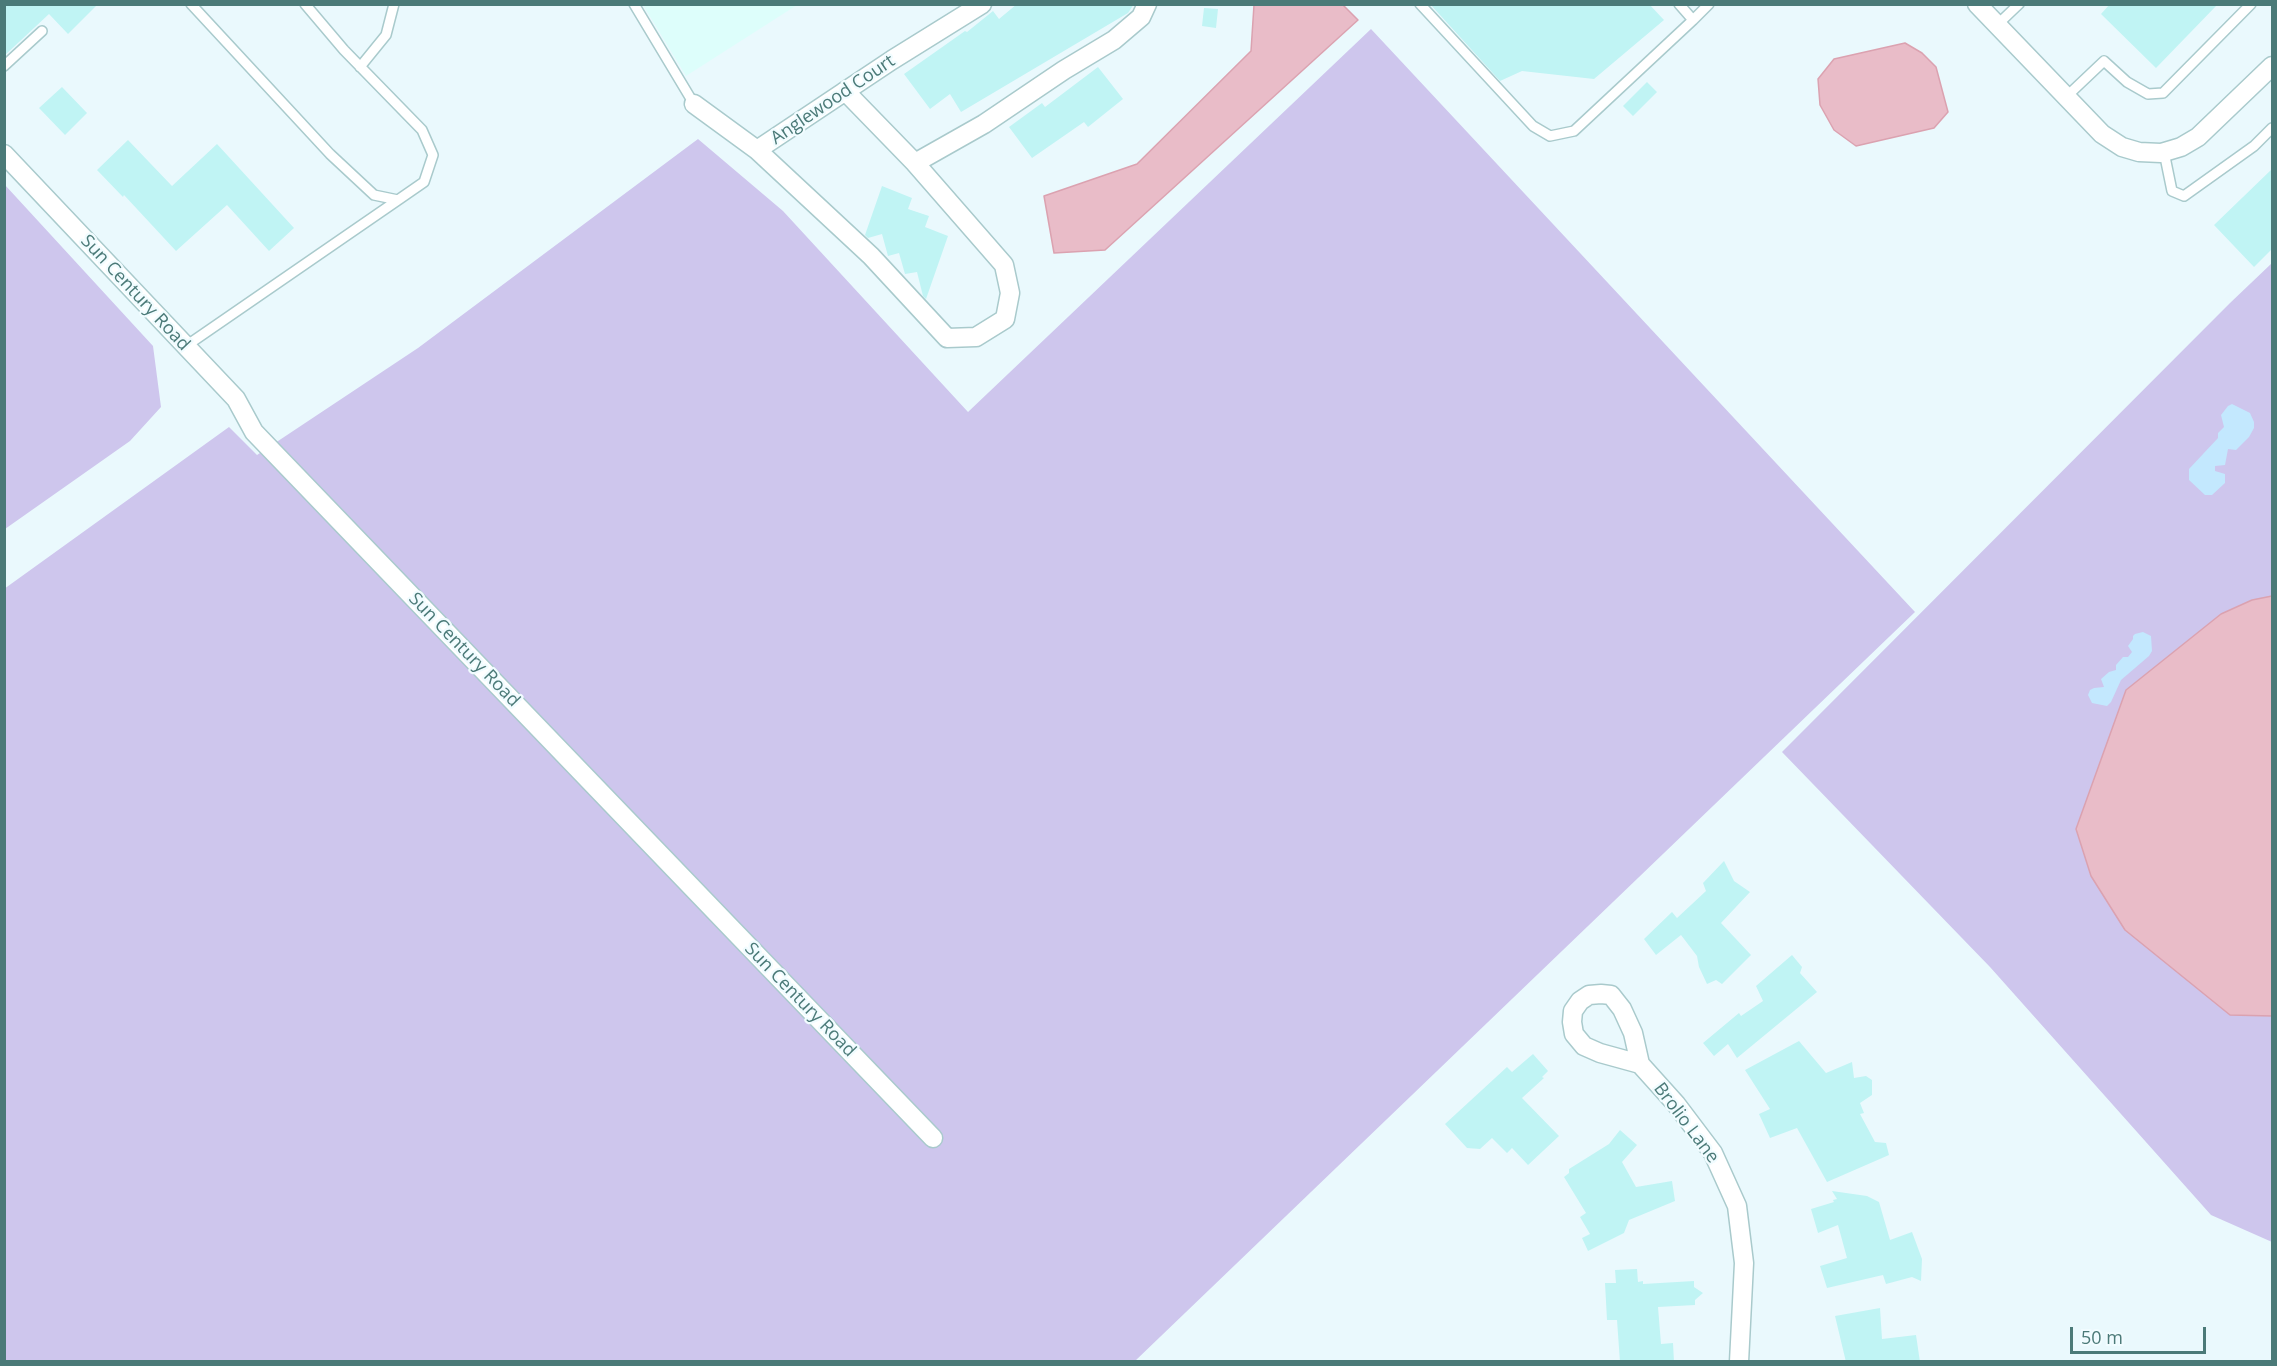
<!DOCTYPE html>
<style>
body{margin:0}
#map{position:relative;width:2277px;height:1366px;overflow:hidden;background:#eaf9fd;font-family:"Open Sans",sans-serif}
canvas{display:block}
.frame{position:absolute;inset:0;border:6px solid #4b7a78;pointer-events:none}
.scale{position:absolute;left:2070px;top:1327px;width:136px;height:27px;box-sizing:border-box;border:3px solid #4b7a78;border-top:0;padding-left:8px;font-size:18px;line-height:21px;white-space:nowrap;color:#4b7a78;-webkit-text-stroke:4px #f1fcff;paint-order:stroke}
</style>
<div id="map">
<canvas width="2277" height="1366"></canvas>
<div class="frame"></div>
<div class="scale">50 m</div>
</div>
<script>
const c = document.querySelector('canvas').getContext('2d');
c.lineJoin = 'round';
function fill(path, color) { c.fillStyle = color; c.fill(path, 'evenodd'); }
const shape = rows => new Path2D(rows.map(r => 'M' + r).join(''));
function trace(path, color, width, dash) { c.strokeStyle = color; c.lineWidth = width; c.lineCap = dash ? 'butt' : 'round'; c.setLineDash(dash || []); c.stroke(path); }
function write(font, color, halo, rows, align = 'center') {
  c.font = font + ' "Open Sans",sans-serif'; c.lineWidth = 4.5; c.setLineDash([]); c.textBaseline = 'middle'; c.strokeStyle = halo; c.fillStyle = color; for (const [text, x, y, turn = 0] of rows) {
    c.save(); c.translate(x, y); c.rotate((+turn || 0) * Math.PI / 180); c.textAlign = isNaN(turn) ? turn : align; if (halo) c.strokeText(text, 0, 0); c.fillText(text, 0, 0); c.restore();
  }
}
fill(shape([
 [643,5,797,5,686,76]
]), '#ddfefb');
fill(shape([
 [1371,29,1915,612,1135,1361,5,1362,4,589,229,427,257,455,418,348,698,139,783,211,968,412],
 [5,185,153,346,161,407,130,441,5,529],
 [2272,263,2272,1242,2211,1215,1990,967,1782,752,2230,303]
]), '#cec6ed');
fill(shape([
 [2232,404,2250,413,2254,422,2254,428,2249,437,2236,450,2228,449,2225,465,2215,466,2215,471,2225,474,2225,483,2212,495,2205,495,2189,480,2189,469,2218,438,2218,433,2224,427,2221,415,2228,406],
 [2143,632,2151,636,2152,651,2149,656,2121,680,2111,702,2107,706,2092,703,2088,695,2090,690,2094,688,2104,687,2101,679,2109,672,2116,670,2116,665,2123,657,2128,657,2132,652,2128,646,2133,639,2133,636,2135,634]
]), '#c3e8fe');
const water = shape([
 [1254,5,1343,5,1358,20,1105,250,1054,253,1044,196,1137,164,1251,51,1254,5],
 [1905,43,1922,53,1936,67,1948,112,1934,128,1856,146,1834,130,1820,105,1818,79,1834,59,1905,43],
 [2272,596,2272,1016,2230,1015,2125,930,2091,876,2076,829,2126,690,2221,614,2252,600,2272,596]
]);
fill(water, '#e9bcc8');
trace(water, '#dba2b0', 1.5);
fill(shape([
 [4,4,98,4,68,34,49,14,4,56],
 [1017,4,1134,4,1128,13,961,112,950,94,930,109,904,74,965,31,967,32,993,11,999,19],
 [1430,4,1649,4,1664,20,1594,79,1522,71,1500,81],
 [2110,4,2218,4,2156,68,2101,14],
 [1204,8,1218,9,1216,28,1202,26],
 [1098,67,1123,99,1088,127,1084,122,1032,158,1009,127,1042,103,1045,107],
 [1647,82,1657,92,1633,116,1623,106],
 [62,87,87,113,65,135,39,108],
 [128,140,172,186,217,144,294,228,269,251,227,205,176,251,124,195,123,197,97,170],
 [2272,169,2272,249,2254,267,2214,225],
 [882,186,912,198,908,209,929,216,925,227,948,236,926,299,923,296,917,272,905,274,899,253,888,256,882,234,868,238,865,235],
 [1724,861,1734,881,1750,892,1721,923,1751,955,1722,984,1716,980,1707,984,1699,967,1697,956,1681,935,1656,955,1644,939,1672,912,1677,918,1706,891,1703,883],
 [1792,955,1802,967,1800,973,1817,992,1737,1058,1728,1044,1714,1056,1703,1043,1739,1013,1741,1016,1763,1001,1756,986],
 [1799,1041,1826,1073,1852,1062,1854,1078,1866,1076,1872,1080,1872,1095,1860,1103,1864,1113,1860,1114,1875,1142,1886,1143,1889,1155,1827,1182,1797,1128,1770,1138,1759,1114,1770,1109,1745,1070],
 [1533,1054,1548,1071,1542,1077,1544,1078,1522,1098,1559,1136,1528,1165,1512,1148,1507,1153,1492,1138,1480,1149,1467,1148,1445,1124,1507,1067,1512,1072],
 [1620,1130,1637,1145,1622,1162,1636,1187,1672,1181,1675,1201,1629,1220,1624,1233,1588,1251,1582,1238,1590,1234,1580,1217,1586,1213,1564,1177,1569,1173,1569,1169,1609,1144],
 [1832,1191,1867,1196,1879,1202,1890,1240,1912,1232,1922,1259,1921,1281,1912,1277,1886,1284,1883,1275,1827,1288,1820,1266,1847,1258,1838,1225,1818,1233,1811,1209,1834,1202,1833,1200,1837,1199],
 [1637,1269,1638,1282,1643,1281,1643,1284,1694,1281,1694,1287,1703,1293,1695,1300,1695,1305,1658,1307,1661,1344,1673,1343,1674,1362,1620,1362,1617,1320,1607,1320,1605,1283,1616,1283,1615,1270],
 [1880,1308,1882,1339,1916,1335,1920,1362,1846,1362,1835,1316]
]), '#c0f4f4');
const lane = shape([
 [191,4,330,154,374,195,398,200,424,182,433,155,422,130,344,50,305,4],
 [634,4,694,104],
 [1420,4,1533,126,1550,136,1574,131,1693,20],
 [1679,4,1693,20,1709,4],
 [1997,25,2019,4],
 [4,66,42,31],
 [360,67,386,35,394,4],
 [2066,97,2104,61,2127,82,2148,94,2163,93,2251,4],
 [2164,152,2172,191,2184,196,2254,146,2272,128],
 [186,346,398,200]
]);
const street = shape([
 [1977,4,2102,134,2122,147,2139,152,2161,153,2181,147,2198,137,2272,66],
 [694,104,757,150,892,60,982,4],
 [757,150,871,256,947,338,976,337,1005,319,1010,293,1004,265,915,163,845,91],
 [4,154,236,399,254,432,933,1138],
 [915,163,984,124,1064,70,1114,40,1141,17,1147,4],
 [1640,1064,1600,1053,1584,1046,1574,1034,1572,1022,1573,1011,1580,1001,1589,995,1601,994,1611,995,1622,1009,1633,1033,1640,1064,1676,1104,1713,1153,1737,1206,1744,1263,1739,1362]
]);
trace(lane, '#a9cacc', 12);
trace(street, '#a9cacc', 21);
trace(lane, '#fff', 9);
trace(street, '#fff', 18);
write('18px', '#4b7a78', '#f1fcff', [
 ["Anglewood Court",833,100,-34],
 ["Sun Century Road",135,293,47],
 ["Sun Century Road",464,650,46],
 ["Sun Century Road",800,1000,46],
 ["Brolio Lane",1686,1123,53]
]);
</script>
